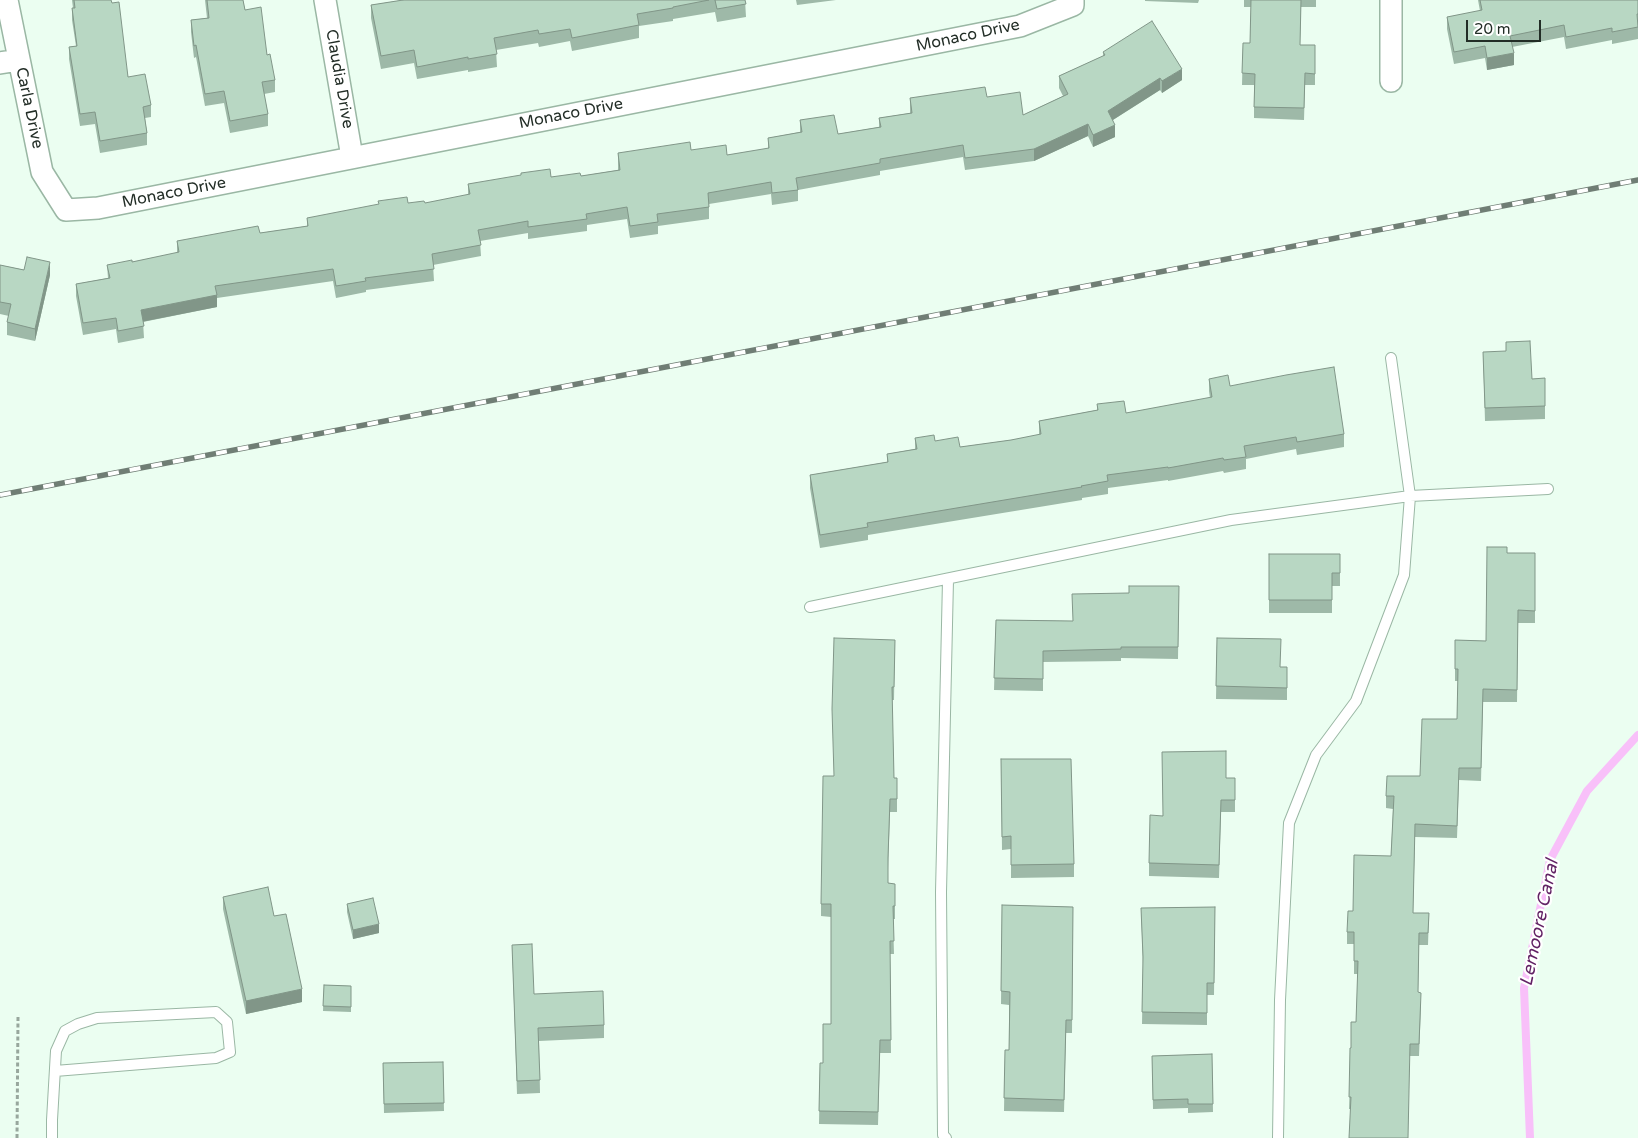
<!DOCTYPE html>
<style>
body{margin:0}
#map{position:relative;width:1638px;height:1138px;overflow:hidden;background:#ebfef1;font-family:"Varela Round",sans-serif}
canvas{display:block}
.scale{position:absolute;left:1466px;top:20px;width:75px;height:22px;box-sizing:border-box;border:2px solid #222d26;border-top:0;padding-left:6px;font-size:15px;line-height:18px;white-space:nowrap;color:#222d26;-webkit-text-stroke:4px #fff;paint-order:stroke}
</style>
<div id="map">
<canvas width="1638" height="1138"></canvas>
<div class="scale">20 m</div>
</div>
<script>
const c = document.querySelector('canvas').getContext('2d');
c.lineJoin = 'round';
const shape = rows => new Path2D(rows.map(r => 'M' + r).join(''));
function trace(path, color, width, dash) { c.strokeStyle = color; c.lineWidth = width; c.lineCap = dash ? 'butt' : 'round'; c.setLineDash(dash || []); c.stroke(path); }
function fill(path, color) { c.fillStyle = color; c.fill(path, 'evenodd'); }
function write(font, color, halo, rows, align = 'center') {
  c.font = font + ' "Varela Round",sans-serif'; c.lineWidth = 4.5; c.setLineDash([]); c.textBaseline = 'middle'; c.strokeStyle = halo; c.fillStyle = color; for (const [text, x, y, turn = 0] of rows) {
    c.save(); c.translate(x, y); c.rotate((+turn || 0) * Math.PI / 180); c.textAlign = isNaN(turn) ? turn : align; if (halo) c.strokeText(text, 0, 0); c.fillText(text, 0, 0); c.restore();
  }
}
trace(shape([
 [1530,1138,1524,988,1550,860,1587,791,1638,735]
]), '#f8c0f9', 8);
const lane = shape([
 [810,607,1231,520,1410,496,1548,489],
 [52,1138,52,1120,56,1051,65,1031,78,1024,97,1018,216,1012,227,1022,230,1052,216,1058,55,1071],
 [946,1138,943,1135,941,892,948,580],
 [1278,1138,1280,1000,1289,823,1316,755,1356,701,1404,575,1410,496,1391,358]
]);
const street = shape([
 [7,0,42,172,66,210,98,208,1020,26,1073,5,1073,0],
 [325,0,352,157],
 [1391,0,1391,81],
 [0,63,19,60]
]);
trace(lane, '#9ab7a4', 12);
trace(street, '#9ab7a4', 24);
trace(shape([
 [17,1138,18,1017]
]), '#98a79d', 3, [4, 2.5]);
trace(lane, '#fff', 10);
trace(street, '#fff', 21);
const rail = shape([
 [0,495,1638,180]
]);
trace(rail, '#707e75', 5.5);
trace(rail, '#fff', 4, [11]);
fill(shape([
 [72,0,111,0,128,77,151,105,151,117,145,118,147,133,147,145,100,153,95,124,80,126,69,59,69,47,76,46,72,20,72,8,73,8],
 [205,0,243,0,245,10,267,55,275,80,275,92,264,94,268,114,268,126,230,133,224,103,205,106,196,57,194,58,191,32,191,20,207,18],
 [403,0,745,0,746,17,717,22,715,12,673,19,673,21,639,26,639,38,572,51,570,41,539,47,538,43,496,50,497,67,468,72,468,70,417,79,414,63,381,69,371,18,371,5],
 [796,0,836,0,797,5],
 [1145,0,1199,0,1198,3,1145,1],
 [1244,0,1316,0,1316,7,1301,7,1300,45,1315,45,1315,85,1305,85,1304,120,1254,118,1254,85,1242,85,1243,43,1250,43,1251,7,1244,7],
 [1478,0,1638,0,1638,39,1612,44,1612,40,1566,49,1564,37,1512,47,1514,65,1487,70,1485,58,1454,64,1447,29,1447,17,1480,11],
 [1103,52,1182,80,1162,93,1160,90,1113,120,1115,137,1093,147,1088,136,1034,161,965,170,963,157,880,171,880,175,798,190,798,201,772,205,771,194,709,204,709,219,658,226,658,234,630,238,627,219,587,225,587,231,528,239,528,233,480,241,481,256,433,265,434,281,366,290,366,292,336,298,333,281,217,298,217,307,143,322,144,338,118,343,116,329,83,335,76,296,76,284,108,278,107,265,132,262,177,253,177,241,260,233,307,226,307,218,408,203,425,203,468,195,468,184,551,177,581,176,618,170,618,153,691,150,727,155,768,149,768,138,800,132,800,120,838,134,879,127,879,118,910,113,910,98,987,97,1023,115,1063,96,1059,88,1059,76,1103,56],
 [0,265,50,275,35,341,7,335,7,322,9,316,0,314],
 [1483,352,1532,379,1545,378,1545,419,1485,421],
 [1209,379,1230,386,1344,434,1344,447,1297,455,1296,449,1246,459,1246,469,1224,473,1223,471,1168,481,1168,480,1108,488,1108,494,1082,498,1082,500,868,535,868,540,820,548,810,488,810,475,887,462,887,454,915,449,915,438,935,441,960,447,1011,440,1039,435,1039,421,1097,410,1097,404,1126,413,1210,398,1209,391],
 [1507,553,1535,553,1535,623,1518,623,1517,702,1483,702,1481,781,1459,780,1457,838,1415,837,1413,913,1429,913,1428,945,1419,945,1418,992,1421,1005,1419,1056,1410,1056,1350,1109,1349,1109,1351,1048,1356,1022,1358,974,1354,974,1354,944,1347,944,1347,932,1353,911,1391,856,1393,809,1386,808,1386,796,1420,776,1457,719,1458,681,1455,681,1455,640,1486,641],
 [1269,554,1340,554,1340,586,1332,586,1332,613,1269,613],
 [1179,586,1178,659,1121,658,1121,661,1043,662,1043,691,994,690,996,620,1073,621,1129,593],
 [1217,638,1280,667,1287,667,1287,700,1216,699],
 [895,640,894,700,892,700,894,778,897,790,897,812,890,812,888,869,888,883,895,884,895,919,893,919,894,954,890,954,891,1053,880,1053,878,1125,819,1124,820,1063,823,1063,831,1024,831,917,821,916,821,904,834,776],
 [1001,759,1074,864,1074,877,1011,878,1011,849,1002,850],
 [1226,778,1235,778,1235,812,1221,812,1219,878,1149,876,1149,863,1162,816],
 [223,897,274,916,302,1002,246,1014,223,909],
 [347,904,379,933,353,939,347,912],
 [1002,905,1073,907,1072,1033,1066,1033,1064,1112,1004,1111,1005,1050,1009,1050,1009,1005,1001,1004],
 [1215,907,1214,995,1207,995,1207,1025,1142,1024,1143,966,1141,908],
 [512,945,534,994,604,1025,604,1038,539,1041,540,1093,517,1094],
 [324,985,351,986,351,1012,323,1011],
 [1212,1054,1213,1112,1188,1113,1188,1108,1153,1109,1152,1056],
 [443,1062,444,1111,384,1113,383,1063]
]), '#9eb9a8');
fill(shape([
 [1514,53,1514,65,1487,70,1487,58],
 [1182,69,1182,80,1162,93,1162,81],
 [1160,78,1160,90,1108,123,1108,111],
 [1088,124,1088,136,1034,161,1034,149],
 [1115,125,1115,137,1093,147,1093,135],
 [50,262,50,275,35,341,35,329],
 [217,295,217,307,141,322,141,310],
 [379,924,379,933,353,939,353,930],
 [302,989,302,1002,246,1014,246,1001]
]), '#819688');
const building = shape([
 [74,0,111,0,112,3,119,2,128,77,145,74,151,105,143,107,147,133,100,141,95,112,80,114,69,47,77,46,72,8,75,8,74,0],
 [207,0,243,0,245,10,261,7,267,55,270,54,275,80,262,82,268,114,230,121,224,91,205,94,196,45,194,46,191,20,209,18,207,0],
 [403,0,709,0,673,7,673,8,637,14,639,25,572,38,570,29,539,34,538,30,494,38,497,54,468,59,468,57,417,67,414,50,381,56,371,5,403,0],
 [715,0,745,0,746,4,717,9,715,0],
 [1251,0,1301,0,1300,45,1315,45,1315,74,1305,73,1304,108,1254,107,1255,74,1242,73,1243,43,1250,43,1251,0],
 [1480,0,1638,0,1638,14,1637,14,1638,27,1612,32,1612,28,1566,37,1564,25,1510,36,1514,53,1487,58,1485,46,1454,52,1447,17,1482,10,1480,0],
 [1152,21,1182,69,1162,81,1160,78,1108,111,1115,125,1093,135,1088,124,1034,149,965,158,963,145,880,159,880,163,796,178,798,190,772,193,771,182,708,193,709,207,657,214,658,222,630,226,627,207,586,214,587,219,528,227,528,221,478,230,481,245,432,254,434,269,365,278,366,281,336,286,333,269,215,286,217,295,141,310,144,326,118,331,116,318,83,323,76,284,110,278,107,265,132,260,132,262,179,252,177,241,258,226,260,233,308,226,307,218,379,204,378,201,407,197,408,203,424,201,425,203,470,194,468,184,521,175,521,173,550,169,551,177,580,173,581,176,620,170,618,153,690,142,691,150,726,145,727,155,769,148,768,138,802,132,800,120,834,115,838,134,881,127,879,118,912,113,910,98,985,87,987,97,1020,92,1023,115,1068,94,1059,76,1105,55,1103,52,1152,21],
 [27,257,50,262,35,329,7,322,11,304,0,302,0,265,24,270,27,257],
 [1530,341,1532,379,1545,378,1545,406,1485,408,1483,352,1506,351,1506,342,1530,341],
 [1334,367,1344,434,1297,442,1296,437,1244,446,1246,457,1224,460,1223,458,1168,468,1168,467,1107,475,1108,481,1081,486,1082,487,867,523,868,527,820,535,810,475,888,462,887,454,917,449,915,438,934,435,935,441,958,437,960,447,1011,440,1041,434,1039,421,1098,410,1097,404,1124,401,1126,413,1212,397,1209,379,1228,375,1230,386,1286,375,1334,367],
 [1487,547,1507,547,1507,553,1535,553,1535,611,1518,610,1517,690,1483,689,1481,768,1459,768,1457,826,1415,824,1413,913,1429,913,1428,933,1419,933,1418,992,1421,993,1419,1044,1410,1044,1408,1138,1349,1138,1351,1097,1349,1097,1350,1048,1351,1048,1351,1022,1356,1022,1358,961,1354,961,1354,932,1347,932,1348,911,1353,911,1354,855,1391,856,1394,796,1386,796,1387,776,1420,776,1422,719,1457,719,1458,669,1455,669,1455,640,1486,641,1487,547],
 [1269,554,1340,554,1340,573,1332,573,1332,600,1269,600,1269,554],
 [1129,586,1179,586,1178,647,1121,647,1121,649,1043,651,1043,679,994,678,996,620,1073,621,1072,594,1129,593,1129,586],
 [834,638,895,640,894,687,892,687,894,778,897,778,897,799,890,799,888,858,888,883,895,884,895,906,893,906,894,941,890,941,891,1040,880,1040,878,1112,819,1111,820,1063,823,1063,823,1024,831,1024,831,904,821,904,823,776,834,776,832,709,834,638],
 [1217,638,1281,639,1280,667,1287,667,1287,688,1216,686,1217,638],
 [1226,751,1226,778,1235,778,1235,800,1221,800,1219,865,1149,863,1150,815,1163,816,1162,752,1226,751],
 [1001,759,1071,759,1074,864,1011,865,1011,836,1002,837,1001,759],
 [268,887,274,916,286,914,302,989,246,1001,223,897,268,887],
 [373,898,379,924,353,930,347,904,373,898],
 [1002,905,1073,907,1072,1020,1066,1020,1064,1100,1004,1098,1005,1050,1009,1050,1010,992,1001,991,1002,905],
 [1215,907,1214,983,1207,983,1207,1013,1142,1012,1143,957,1141,908,1215,907],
 [532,944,534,994,603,991,604,1025,538,1028,540,1080,517,1081,512,945,532,944],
 [324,985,351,986,351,1007,323,1006,324,985],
 [1212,1054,1213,1104,1188,1104,1188,1099,1153,1100,1152,1056,1212,1054],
 [443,1062,444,1103,384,1104,383,1063,443,1062]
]);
fill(building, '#b8d7c3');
trace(building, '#819688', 1);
write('16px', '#222d26', '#fff', [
 ["Monaco Drive",968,36,-12],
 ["Claudia Drive",339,79,80],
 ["Carla Drive",29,108,78],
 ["Monaco Drive",571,114,-11],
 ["Monaco Drive",174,193,-11]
]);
write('italic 18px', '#622265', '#fff', [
 ["Lemoore Canal",1540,923,-78]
]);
</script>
